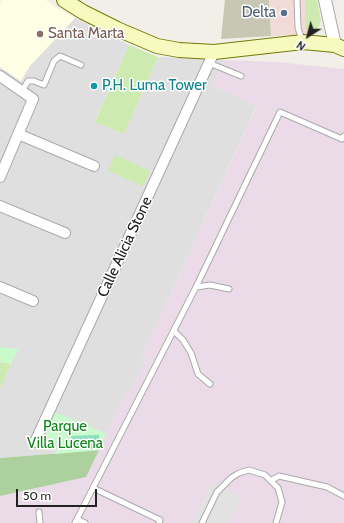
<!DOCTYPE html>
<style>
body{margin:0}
#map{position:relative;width:344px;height:523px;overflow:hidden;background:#f2efe9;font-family:Cabin,sans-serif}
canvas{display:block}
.north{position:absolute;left:288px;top:16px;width:40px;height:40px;-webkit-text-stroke:3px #fff;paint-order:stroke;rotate:216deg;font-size:11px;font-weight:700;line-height:16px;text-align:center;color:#222}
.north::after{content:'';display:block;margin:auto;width:14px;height:18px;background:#222;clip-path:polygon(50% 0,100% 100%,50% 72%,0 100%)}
.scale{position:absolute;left:16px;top:489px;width:81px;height:18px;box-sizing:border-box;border:2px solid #222;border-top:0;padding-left:5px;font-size:12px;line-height:14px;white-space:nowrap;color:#222;-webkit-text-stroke:3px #fff;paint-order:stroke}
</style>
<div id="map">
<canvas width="344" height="523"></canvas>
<div class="north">N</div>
<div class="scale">50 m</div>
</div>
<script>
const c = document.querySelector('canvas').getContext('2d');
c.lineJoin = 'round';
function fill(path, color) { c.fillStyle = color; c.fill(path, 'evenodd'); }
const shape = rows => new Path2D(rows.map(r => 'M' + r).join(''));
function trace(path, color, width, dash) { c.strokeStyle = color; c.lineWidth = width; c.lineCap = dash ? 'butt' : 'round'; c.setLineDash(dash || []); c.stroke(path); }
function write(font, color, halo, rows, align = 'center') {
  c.font = font + ' Cabin,sans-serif'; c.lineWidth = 3; c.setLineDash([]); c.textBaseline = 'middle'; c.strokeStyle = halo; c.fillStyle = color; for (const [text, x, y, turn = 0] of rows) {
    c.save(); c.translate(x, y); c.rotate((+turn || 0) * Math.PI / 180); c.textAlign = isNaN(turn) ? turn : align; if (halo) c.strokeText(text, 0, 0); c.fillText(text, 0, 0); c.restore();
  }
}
fill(shape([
 [75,18,129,45,95,121,124,134,158,57,225,60,212,86,257,105,142,356,147,358,131,390,126,392,99,450,0,458,0,389,11,364,0,362,0,67,21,81,29,66]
]), '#e0dfdf');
fill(shape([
 [269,0,317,0,321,21,317,31,309,34,271,36]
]), '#f2dad9');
fill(shape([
 [225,60,277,62,344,69,344,523,0,523,0,496,86,477,126,392,131,390,147,358,142,356,257,106,212,86]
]), '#ebdbe8');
fill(shape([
 [2,0,46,0,55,7,75,18,30,66,21,81,0,67,0,4]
]), '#ffffe5');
fill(shape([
 [225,0,269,0,271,36,221,39]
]), '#c7c7b4');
fill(shape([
 [305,0,317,0,321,21,317,31,309,34,305,28],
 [129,45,158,57,124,134,95,122],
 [115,155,150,171,143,186,108,171],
 [0,362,11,364,0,389]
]), '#cdebb0');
fill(shape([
 [99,450,86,477,0,496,0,458]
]), '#add19e');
fill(shape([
 [0,347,18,349,11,364,0,362],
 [55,412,106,434,99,450,56,454,44,447,45,436]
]), '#c8facc');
fill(shape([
 [99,435,99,449,72,449,71,436]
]), '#88e0be');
fill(shape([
 [45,436,59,443,56,454,44,447],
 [212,482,242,498,229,523,192,523]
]), '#e2e2e2');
const service = shape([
 [297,0,298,28,302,40],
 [209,63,241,76],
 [22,91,28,81,34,81,44,85,54,61,60,56,81,65],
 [196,287,210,285,229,289],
 [174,331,183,340,191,353,198,374,210,384],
 [272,480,279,476,327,487,344,496],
 [93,488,160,520,159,523],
 [39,512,40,523],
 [77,519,85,523],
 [75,523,196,287,280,112,342,139,344,136],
 [202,523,217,492,231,478,239,473,249,470,265,475,278,488,282,502,276,523]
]);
const minor = shape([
 [0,76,33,99,0,177],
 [18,134,94,166],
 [0,206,65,233],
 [0,287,33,301],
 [35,442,214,52]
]);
const tertiary = shape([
 [325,0,335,45]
]);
const secondary = shape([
 [64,0,83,12,117,29,157,46,179,50,214,52,303,42,335,45,344,49]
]);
trace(service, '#a9a9a9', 7);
trace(minor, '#a9a9a9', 12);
trace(tertiary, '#a9a9a9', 14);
trace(secondary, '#707d05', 16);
trace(service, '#fff', 5);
trace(minor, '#fff', 10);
trace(tertiary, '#fff', 12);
trace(secondary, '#f7fabf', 14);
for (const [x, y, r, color] of [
 [284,13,4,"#5c6f8a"],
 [40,34,4,"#8d6e63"],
 [94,86,4,"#0f9aa8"]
]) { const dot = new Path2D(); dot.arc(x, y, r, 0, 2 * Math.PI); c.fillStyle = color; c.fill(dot); trace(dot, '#fff', 1.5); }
write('15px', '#4e5e75', '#fff', [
 ["Delta",276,13]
], 'right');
write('15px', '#785e54', '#fff', [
 ["Santa Marta",48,34]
], 'left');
write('15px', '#0d838f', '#fff', [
 ["P.H. Luma Tower",102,86]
], 'left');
write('15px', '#222', '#fff', [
 ["Calle Alicia Stone",125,247,-65]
]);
write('15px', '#0c8416', '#fff', [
 ["Parque",65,427],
 ["Villa Lucena",65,444]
]);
</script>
